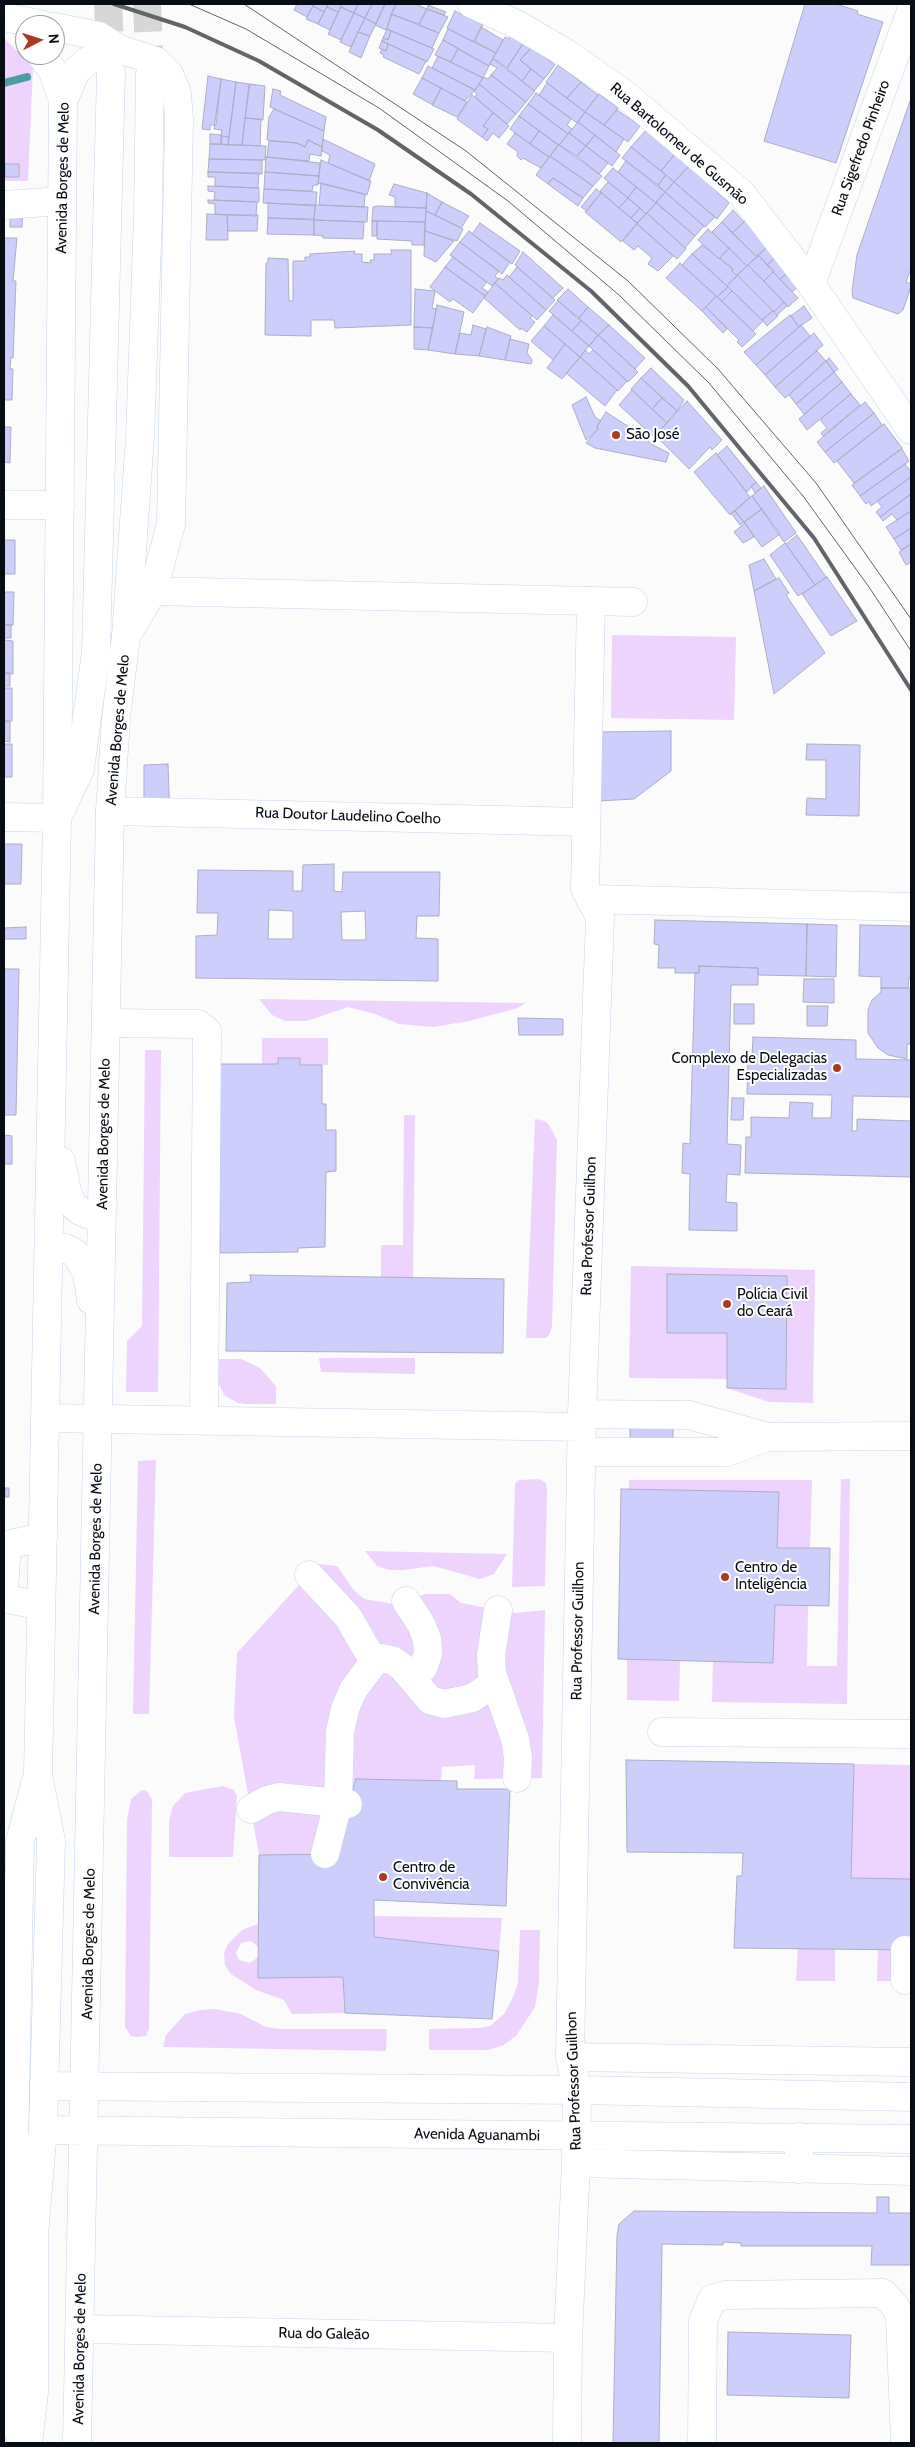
<!DOCTYPE html>
<meta charset="utf-8">
<style>
body{margin:0}
#map{position:relative;width:915px;height:2447px;overflow:hidden;background:#fbfbfb;font-family:Cabin,sans-serif}
canvas{display:block}
.frame{position:absolute;inset:0;border:5px solid #080c14;pointer-events:none}
.north{position:absolute;left:15px;top:15px;width:50px;height:50px;box-sizing:border-box;background:#fff;border:1px solid #9c9ea1;border-radius:50%;rotate:85deg;font-size:14px;font-weight:700;line-height:20px;text-align:center;color:#080c14}
.north::after{content:'';display:block;margin:auto;width:18px;height:22px;background:#a63d22;clip-path:polygon(50% 0,100% 100%,50% 72%,0 100%)}
</style>
<div id="map">
<canvas width="915" height="2447"></canvas>
<div class="frame"></div>
<div class="north">N</div>
</div>
<script>
const c = document.querySelector('canvas').getContext('2d');
c.lineJoin = 'round';
function fill(path, color) { c.fillStyle = color; c.fill(path, 'evenodd'); }
const shape = rows => new Path2D(rows.map(r => 'M' + r).join(''));
function trace(path, color, width, dash) { c.strokeStyle = color; c.lineWidth = width; c.lineCap = dash ? 'butt' : 'round'; c.setLineDash(dash || []); c.stroke(path); }
function write(font, color, halo, rows, align = 'center') {
  c.font = font + ' Cabin,sans-serif'; c.lineWidth = 4; c.setLineDash([]); c.textBaseline = 'middle'; c.strokeStyle = halo; c.fillStyle = color; for (const [text, x, y, turn = 0] of rows) {
    c.save(); c.translate(x, y); c.rotate((+turn || 0) * Math.PI / 180); c.textAlign = isNaN(turn) ? turn : align; if (halo) c.strokeText(text, 0, 0); c.fillText(text, 0, 0); c.restore();
  }
}
fill(shape([
 [4,38,33,67,28,181,4,181],
 [612,635,736,637,734,720,611,718],
 [259,999,525,1003,518,1008,469,1021,434,1027,399,1024,375,1014,348,1007,307,1021,285,1021,272,1015],
 [262,1038,328,1038,328,1065,300,1065,299,1058,278,1058,278,1064,262,1064],
 [145,1050,161,1050,158,1392,126,1392,127,1341,142,1326],
 [404,1115,415,1115,413,1279,381,1279,381,1245,403,1245],
 [535,1119,545,1121,549,1125,557,1140,552,1326,550,1334,546,1338,526,1338],
 [631,1266,815,1270,813,1403,769,1402,727,1388,786,1389,787,1276,667,1275,667,1333,727,1333,727,1379,629,1378],
 [319,1358,415,1358,415,1374,321,1372],
 [218,1359,241,1359,260,1368,276,1386,276,1404,246,1404,238,1403,225,1396,218,1383],
 [156,1460,149,1714,133,1714,138,1461],
 [540,1479,546,1483,547,1491,545,1586,512,1587,515,1484,519,1480],
 [841,1479,850,1479,847,1704,712,1702,713,1661,773,1662,775,1605,808,1606,807,1666,837,1666],
 [629,1480,812,1480,810,1548,777,1548,778,1492,629,1489],
 [365,1551,507,1554,494,1574,480,1579,433,1566,403,1570,389,1570,377,1566],
 [318,1564,337,1566,353,1589,364,1599,394,1604,426,1594,450,1594,461,1603,498,1610,516,1613,545,1610,542,1778,474,1779,475,1765,442,1767,441,1781,356,1779,334,1854,259,1855,234,1717,237,1653],
 [627,1659,680,1661,679,1701,627,1700],
 [854,1764,911,1765,911,1879,851,1878],
 [223,1786,234,1790,237,1796,233,1857,169,1857,169,1821,173,1806,185,1793],
 [142,1790,147,1791,152,1800,149,2029,146,2036,136,2037,131,2036,125,2027,127,1819,131,1799],
 [374,1916,502,1918,499,1951,374,1937],
 [258,1924,258,1947,251,1941,241,1943,236,1953,239,1960,250,1963,258,1957,258,1978,343,1977,345,2013,292,2014,284,2000,256,1990,231,1974,225,1965,224,1953,228,1944,242,1930],
 [520,1930,540,1930,539,1982,535,2007,516,2036,502,2046,487,2050,429,2050,429,2029,479,2028,490,2026,504,2014,513,1997,518,1983],
 [798,1948,835,1949,835,1981,796,1981],
 [878,1949,911,1950,899,1981,877,1981],
 [215,2009,241,2014,266,2027,279,2029,387,2029,386,2051,163,2047,166,2035,185,2014,200,2010]
]), '#eed3fe');
trace(shape([
 [4,83,27,77]
]), '#4b9da6', 8);
const building = shape([
 [297,4,314,4,307,17,294,10,297,4],
 [314,4,328,4,324,12,313,6,314,4],
 [328,4,342,4,338,12,327,7,328,4],
 [342,4,358,4,354,13,341,7,342,4],
 [358,4,372,4,365,18,354,13,358,4],
 [372,4,385,4,376,24,365,18,372,4],
 [385,4,396,4,386,30,375,25,385,4],
 [396,4,415,4,427,9,419,24,391,14,396,4],
 [805,4,836,4,858,11,857,14,883,22,836,163,764,141,805,4],
 [428,5,446,12,444,15,427,9,428,5],
 [313,6,324,12,318,24,306,19,313,6],
 [327,7,338,12,330,30,318,24,327,7],
 [341,7,354,13,341,40,328,34,341,7],
 [427,9,448,17,439,33,419,25,427,9],
 [455,11,483,25,474,42,447,28,455,11],
 [354,13,365,18,351,47,340,42,354,13],
 [391,14,439,33,432,48,387,29,391,14],
 [365,18,376,24,370,36,358,32,365,18],
 [481,27,503,40,496,53,474,41,481,27],
 [387,29,391,31,388,40,383,38,387,29],
 [448,29,496,53,489,66,443,40,448,29],
 [391,31,434,49,427,62,382,41,383,38,388,40,391,31],
 [358,32,370,36,361,58,349,52,358,32],
 [511,34,524,42,507,68,493,58,505,37,509,39,511,34],
 [443,40,458,48,451,62,435,55,443,40],
 [382,41,388,44,386,51,379,48,382,41],
 [524,42,532,47,520,60,531,69,522,81,507,68,524,42],
 [388,44,426,61,419,74,383,57,384,55,380,53,382,49,386,51,388,44],
 [532,47,555,65,544,79,520,60,532,47],
 [458,49,489,66,483,78,451,62,458,49],
 [438,56,483,78,475,90,432,68,438,56],
 [493,59,535,91,526,102,491,75,497,68,490,64,493,59],
 [558,65,581,82,567,98,546,82,558,65],
 [428,66,432,68,475,90,465,101,422,78,428,66],
 [531,69,544,79,534,91,522,81,531,69],
 [491,75,526,102,516,114,479,84,483,77,488,79,491,75],
 [208,76,221,79,216,125,210,125,210,130,202,129,208,76],
 [422,78,441,88,433,105,413,94,422,78],
 [221,79,236,82,229,137,221,136,222,130,214,129,221,79],
 [236,82,249,84,242,145,228,145,236,82],
 [581,82,598,95,585,112,567,98,581,82],
 [547,83,585,112,577,123,539,95,547,83],
 [250,84,265,86,263,120,245,118,250,84],
 [479,84,516,114,507,124,475,97,477,94,474,91,479,84],
 [441,88,467,102,457,117,432,105,441,88],
 [273,89,281,91,280,95,326,117,324,131,270,107,273,89],
 [536,93,571,119,567,125,572,129,568,134,528,104,536,93],
 [599,94,618,108,604,125,585,112,599,94],
 [472,95,493,113,483,126,488,129,482,137,457,119,472,95],
 [911,98,911,268,906,282,911,284,911,286,903,310,898,314,853,298,852,291,857,255,911,98],
 [528,104,568,134,559,145,519,116,528,104],
 [274,109,324,131,322,147,308,140,305,147,297,143,267,140,269,117,274,109],
 [617,110,640,126,628,142,604,125,617,110],
 [585,112,624,139,616,152,578,122,585,112],
 [493,113,509,126,499,138,493,133,487,141,482,137,488,129,483,126,493,113],
 [519,116,539,131,530,144,510,129,519,116],
 [245,118,261,119,260,146,242,145,245,118],
 [578,122,595,135,586,146,569,133,578,122],
 [646,130,675,154,661,171,631,147,646,130],
 [539,131,558,145,549,157,530,144,539,131],
 [515,133,549,157,541,168,523,158,521,160,517,156,518,152,507,144,515,133],
 [569,133,586,146,577,156,559,145,569,133],
 [210,134,222,135,221,144,210,144,210,134],
 [595,135,620,155,612,166,586,146,595,135],
 [221,136,229,137,228,145,221,144,221,136],
 [323,139,375,164,369,181,328,163,330,155,322,151,323,139],
 [308,140,322,147,321,156,310,154,309,161,267,157,269,141,297,143,305,147,308,140],
 [210,144,266,146,265,160,209,159,210,144],
 [559,145,602,176,593,186,550,156,559,145],
 [586,146,608,163,599,174,577,156,586,146],
 [631,147,666,175,658,185,622,158,631,147],
 [675,154,689,166,674,182,661,171,675,154],
 [550,156,593,186,583,198,553,178,548,184,536,175,550,156],
 [266,157,320,163,319,176,265,172,266,157],
 [209,159,262,160,262,174,208,172,209,159],
 [321,160,371,181,367,195,318,183,321,160],
 [626,161,665,192,656,203,618,172,626,161],
 [5,164,19,164,19,177,5,177,5,164],
 [689,166,729,203,717,219,674,182,689,166],
 [613,168,636,187,628,198,604,178,613,168],
 [208,172,259,173,258,188,215,186,215,177,208,177,208,172],
 [265,172,319,176,318,185,313,185,312,191,264,189,265,172],
 [666,175,674,182,665,192,658,185,666,175],
 [553,178,583,198,578,206,548,184,553,178],
 [608,182,628,198,619,208,600,191,608,182],
 [674,182,715,217,705,227,665,192,674,182],
 [321,183,365,194,364,207,319,205,321,183],
 [394,184,427,193,426,208,395,207,395,197,389,195,394,184],
 [208,186,259,188,259,202,214,200,215,192,208,191,208,186],
 [636,187,656,203,646,214,628,198,636,187],
 [264,189,317,192,316,205,263,203,264,189],
 [596,189,601,193,587,211,581,207,596,189],
 [665,192,704,226,695,236,656,202,665,192],
 [427,193,442,202,435,215,426,211,427,193],
 [601,193,637,223,621,242,585,212,601,193],
 [628,198,640,208,631,218,619,208,628,198],
 [208,200,257,202,256,216,215,214,215,204,208,203,208,200],
 [442,202,469,216,461,228,435,215,442,202],
 [268,203,315,206,314,219,268,218,268,203],
 [656,203,695,236,685,248,647,213,656,203],
 [315,205,368,207,367,222,314,220,315,205],
 [378,206,426,208,425,222,372,221,373,207,378,206],
 [10,207,23,207,22,227,10,227,10,207],
 [640,208,646,214,637,223,631,218,640,208],
 [733,210,744,222,732,233,722,222,733,210],
 [426,211,463,229,457,241,425,231,426,211],
 [647,213,686,249,677,259,637,224,647,213],
 [207,214,227,215,228,240,206,240,207,214],
 [227,215,258,215,257,231,228,231,227,215],
 [268,218,314,220,314,235,267,234,268,218],
 [314,220,364,222,363,239,323,238,323,236,314,235,314,220],
 [372,221,377,221,377,236,372,236,372,221],
 [377,221,425,222,424,245,412,245,412,241,377,239,377,221],
 [745,221,769,245,757,257,732,233,745,221],
 [722,222,757,257,747,266,712,232,722,222],
 [480,223,520,251,512,264,472,234,480,223],
 [637,224,673,256,658,271,648,264,652,258,638,246,634,250,623,241,637,224],
 [708,229,729,248,719,259,698,240,708,229],
 [425,231,454,241,436,262,424,256,425,231],
 [469,231,510,262,502,274,460,242,469,231],
 [4,238,17,238,13,281,16,281,13,358,11,357,10,369,13,369,12,400,4,400,4,238],
 [460,242,499,271,495,276,498,279,492,286,450,255,460,242],
 [702,245,733,269,732,271,737,276,727,286,692,254,702,245],
 [769,245,776,257,767,265,758,255,769,245],
 [729,248,747,266,737,276,732,271,733,269,720,258,729,248],
 [391,250,411,250,411,325,335,328,334,320,311,320,311,336,265,335,266,263,268,263,268,258,288,259,289,301,293,301,293,261,305,261,305,257,310,257,310,254,355,251,354,254,362,254,362,262,371,263,370,260,374,260,374,254,392,254,391,250],
 [523,252,563,288,553,298,515,265,523,252],
 [692,254,728,287,717,297,682,265,692,254],
 [758,255,774,271,764,281,748,265,758,255],
 [453,257,487,282,482,288,488,292,485,296,445,267,453,257],
 [776,257,788,273,780,279,767,265,776,257],
 [680,263,716,296,702,311,666,278,680,263],
 [748,265,784,302,774,312,737,275,748,265],
 [445,267,485,296,473,313,453,299,450,302,430,287,445,267],
 [517,267,555,300,546,310,509,277,517,267],
 [773,272,798,298,788,307,764,281,773,272],
 [788,273,798,287,792,292,780,279,788,273],
 [507,275,546,310,537,320,495,283,499,278,503,280,507,275],
 [737,275,773,311,762,320,727,286,737,275],
 [495,283,532,316,530,318,535,322,527,332,521,328,520,330,484,298,495,283],
 [728,287,732,291,722,301,717,297,728,287],
 [415,289,435,291,432,308,436,309,433,328,414,327,415,289],
 [568,289,588,307,579,318,557,300,568,289],
 [732,291,763,321,753,331,722,301,732,291],
 [716,296,756,334,742,347,737,342,739,340,706,307,716,296],
 [558,301,581,321,572,331,549,311,558,301],
 [784,302,787,306,777,315,774,312,784,302],
 [437,305,464,312,455,354,428,350,437,305],
 [804,306,812,318,799,327,791,316,804,306],
 [588,307,609,325,598,335,579,318,588,307],
 [706,307,727,329,723,333,702,311,706,307],
 [773,311,778,316,767,326,762,320,773,311],
 [553,315,589,346,580,357,544,326,553,315],
 [790,315,799,327,756,365,744,352,790,315],
 [581,321,598,335,589,346,572,331,581,321],
 [473,325,486,329,479,356,455,354,460,333,471,335,473,325],
 [609,325,645,358,635,369,598,335,609,325],
 [801,325,810,336,765,375,756,365,801,325],
 [544,326,565,344,553,360,531,341,544,326],
 [414,327,433,328,428,350,414,349,414,327],
 [487,327,511,336,505,360,479,356,487,327],
 [814,333,823,345,775,387,765,375,814,333],
 [598,335,638,372,628,382,589,346,598,335],
 [510,339,529,344,527,353,532,360,531,364,505,360,510,339],
 [565,344,580,357,562,379,547,368,565,344],
 [585,350,589,354,593,350,627,381,618,391,580,357,585,350],
 [817,351,826,361,785,398,775,387,817,351],
 [580,357,617,390,605,406,566,373,580,357],
 [829,358,838,369,834,372,826,361,829,358],
 [826,361,834,372,796,404,789,395,826,361],
 [651,368,684,400,677,411,641,378,651,368],
 [834,372,842,382,804,414,796,404,834,372],
 [641,378,662,398,652,409,631,389,641,378],
 [842,382,851,394,807,430,799,419,842,382],
 [632,390,667,423,654,437,619,405,632,390],
 [851,394,860,405,823,436,821,433,827,428,821,421,822,418,851,394],
 [586,397,595,417,601,421,597,426,598,429,586,440,572,405,586,397],
 [662,398,677,411,667,423,652,409,662,398],
 [687,401,722,440,712,450,710,447,689,469,655,435,687,401],
 [865,402,874,413,825,452,817,442,865,402],
 [606,412,629,427,628,429,649,441,649,443,669,453,666,462,595,448,586,443,598,429,597,426,606,412],
 [874,413,882,425,834,463,825,452,874,413],
 [884,424,902,448,854,483,837,461,884,424],
 [4,427,11,427,10,463,4,462,4,427],
 [727,446,756,482,747,492,717,455,727,446],
 [902,449,909,461,860,496,852,485,902,449],
 [716,453,750,497,730,515,694,472,716,453],
 [905,464,911,472,911,477,871,506,869,502,866,504,860,496,905,464],
 [911,477,911,494,880,517,876,512,882,507,877,501,911,477],
 [756,482,761,488,755,493,751,486,756,482],
 [764,486,796,533,784,542,752,496,764,486],
 [911,494,911,511,897,520,892,514,883,521,880,517,911,494],
 [752,496,762,509,744,522,735,511,752,496],
 [762,509,780,534,762,547,744,522,762,509],
 [735,511,744,522,740,525,731,513,735,511],
 [911,511,911,528,894,539,886,527,911,511],
 [745,523,754,537,743,543,734,532,745,523],
 [911,528,911,544,901,550,894,539,911,528],
 [797,535,826,577,815,585,786,544,797,535],
 [4,540,15,540,15,574,4,574,4,540],
 [785,543,815,585,798,596,770,555,785,543],
 [911,544,911,562,906,565,899,552,911,544],
 [764,559,776,579,754,591,749,565,764,559],
 [827,577,857,621,831,636,802,594,827,577],
 [779,578,789,593,786,595,825,653,774,694,754,591,779,578],
 [4,592,14,592,13,625,4,625,4,592],
 [4,625,11,625,11,638,4,638,4,625],
 [4,640,13,641,13,674,4,673,4,640],
 [4,673,10,673,10,686,4,686,4,673],
 [4,688,12,688,12,721,4,721,4,688],
 [4,721,10,722,10,742,4,741,4,721],
 [671,731,671,771,634,799,599,801,598,732,671,731],
 [4,744,12,744,12,777,4,777,4,744],
 [807,744,860,745,859,816,806,815,807,798,826,799,826,760,806,760,807,744],
 [168,764,170,821,144,810,144,765,168,764],
 [4,844,22,844,21,884,4,884,4,844],
 [334,864,334,891,342,892,343,872,440,872,439,916,417,916,416,938,438,939,438,981,196,978,196,936,217,935,218,913,197,913,198,870,293,871,293,891,302,891,303,865,334,864],
 [269,910,293,911,293,939,268,939,269,910],
 [365,911,366,940,342,940,341,912,365,911],
 [655,920,807,924,806,976,758,975,758,968,699,966,699,973,675,973,675,968,658,968,659,945,654,944,655,920],
 [807,924,837,925,836,977,806,976,807,924],
 [860,925,911,926,911,978,909,978,908,988,881,988,881,977,859,976,860,925],
 [26,927,26,939,4,939,4,928,26,927],
 [699,966,758,968,758,985,731,985,727,1144,741,1145,740,1175,727,1174,726,1202,737,1203,737,1231,689,1230,690,1174,682,1173,683,1143,690,1144,695,973,699,973,699,966],
 [4,969,19,969,16,1115,4,1115,4,969],
 [804,979,834,979,834,1003,803,1002,804,979],
 [881,988,911,988,911,1044,907,1044,907,1059,888,1055,878,1048,868,1033,868,1010,872,1000,881,992,881,988],
 [734,1004,754,1004,754,1024,734,1024,734,1004],
 [807,1006,828,1006,827,1026,807,1026,807,1006],
 [518,1018,563,1019,563,1035,519,1035,518,1018],
 [753,1037,856,1040,856,1059,911,1060,911,1097,853,1096,852,1131,857,1131,857,1119,911,1121,911,1177,745,1173,746,1137,751,1137,751,1117,789,1118,790,1102,813,1103,812,1118,831,1118,832,1095,747,1094,748,1057,752,1057,753,1037],
 [278,1058,300,1058,300,1065,322,1065,322,1104,326,1104,326,1130,336,1130,336,1171,326,1172,325,1247,298,1248,298,1252,220,1253,219,1079,213,1064,278,1064,278,1058],
 [732,1098,744,1098,743,1120,731,1120,732,1098],
 [4,1135,12,1136,12,1164,4,1164,4,1135],
 [667,1274,787,1276,786,1389,727,1388,727,1333,667,1333,667,1274],
 [250,1275,504,1279,503,1353,226,1351,227,1283,251,1282,250,1275],
 [630,1427,673,1428,673,1442,630,1443,630,1427],
 [5,1488,9,1488,9,1497,5,1497,5,1488],
 [621,1489,779,1492,777,1548,830,1548,829,1606,775,1605,773,1663,618,1659,621,1489],
 [626,1760,854,1764,851,1878,911,1879,911,1950,734,1948,737,1876,742,1876,743,1853,627,1852,626,1760],
 [356,1779,457,1781,457,1789,510,1789,506,1906,374,1900,374,1937,499,1951,492,2019,345,2013,343,1977,258,1978,259,1855,334,1854,356,1779],
 [877,2197,889,2197,889,2213,911,2213,911,2265,871,2265,872,2246,741,2246,741,2243,723,2242,723,2245,662,2244,659,2443,613,2443,617,2236,619,2224,634,2211,877,2213,877,2197],
 [728,2332,851,2335,849,2398,727,2395,728,2332]
]);
fill(building, '#cecefc');
trace(building, '#adadc6', 1);
trace(shape([
 [108,4,111,62],
 [147,4,150,74]
]), '#d7d7d8', 28, [28, 14]);
const minor = shape([
 [472,4,518,25,566,53,623,93,742,194,811,284,911,430],
 [4,17,43,25],
 [55,27,99,36,119,49],
 [41,55,53,71,63,101],
 [4,205,62,201],
 [811,284,911,11],
 [4,505,60,505],
 [153,591,633,602],
 [110,811,585,822],
 [4,817,57,818,63,101,76,71,89,60,104,52,119,49,156,61,169,74,177,93,179,119,171,524,153,591,126,636],
 [590,899,911,907],
 [106,1023,198,1024,207,1031,204,1421],
 [582,1414,689,1415,768,1437,911,1436],
 [45,1418,582,1427],
 [581,1452,727,1452,768,1437],
 [309,1575,348,1617,374,1662],
 [406,1601,421,1624,427,1639,428,1654,423,1668,412,1678],
 [41,1606,8,1599,4,1588,7,1547,11,1544,43,1537],
 [498,1610,491,1655,492,1673,515,1739,518,1757,517,1778],
 [662,1732,911,1734],
 [251,1809,267,1800,279,1797,348,1804],
 [325,1854,338,1804,340,1732,345,1709,353,1690,374,1662,381,1658,392,1660,402,1667,430,1700,444,1704,472,1698,495,1683],
 [905,1980,905,1950],
 [570,2057,911,2062],
 [576,2163,911,2171],
 [80,2329,568,2338],
 [567,2443,568,2338,576,2163,577,2090,570,2057,582,1414,600,917,585,889,591,601],
 [702,2443,703,2321,712,2299,725,2295,883,2293,895,2306,900,2317,905,2443]
]);
const major = shape([
 [61,1161,67,1191,72,1204,80,1211,90,1215,95,1214,103,1204],
 [49,1250,65,1248,75,1253,87,1273,91,1300],
 [44,2086,577,2090,911,2097],
 [43,2130,911,2139],
 [799,2169,799,2137],
 [19,2433,14,2392,11,2305,20,1841,36,1781],
 [28,2443,34,2393,34,2235,43,2130,51,1841,38,1775,57,818,80,769,96,652,111,73],
 [77,2443,110,811,116,719,126,636,140,437,148,217,150,74]
]);
trace(minor, '#c5d5eb', 29);
trace(major, '#c5d5eb', 29);
trace(minor, '#fff', 28);
trace(major, '#fff', 28);
trace(shape([
 [189,4,246,29,379,108,508,201,619,295,709,383,803,496,869,587,911,651],
 [244,4,466,151,628,281,718,369,816,483,911,619]
]), '#616469', 1);
trace(shape([
 [114,4,185,27,259,61,378,130,471,194,591,291,688,386,814,538,911,690]
]), '#616469', 4);
for (const [x, y, r, color] of [
 [616,435,5,"#a63d22"],
 [837,1068,5,"#a63d22"],
 [727,1304,5,"#a63d22"],
 [725,1577,5,"#a63d22"],
 [383,1877,5,"#a63d22"]
]) { const dot = new Path2D(); dot.arc(x, y, r, 0, 2 * Math.PI); c.fillStyle = color; c.fill(dot); trace(dot, '#fff', 2); }
write('15px', '#080c14', '#fff', [
 ["Rua Bartolomeu de Gusmão",679,144,41],
 ["Rua Sigefredo Pinheiro",861,148,-70],
 ["Avenida Borges de Melo",63,178,-89],
 ["Avenida Borges de Melo",118,730,-85],
 ["Rua Doutor Laudelino Coelho",348,816,2],
 ["Avenida Borges de Melo",104,1134,-89],
 ["Rua Professor Guilhon",589,1226,-88],
 ["Avenida Borges de Melo",96,1539,-89],
 ["Rua Professor Guilhon",578,1631,-89],
 ["Avenida Borges de Melo",89,1944,-89],
 ["Rua Professor Guilhon",574,2081,-92],
 ["Avenida Aguanambi",477,2135,1],
 ["Rua do Galeão",324,2334,1],
 ["Avenida Borges de Melo",80,2349,-89]
]);
write('15px', '#080c14', '#fff', [
 ["São José",626,435],
 ["Complexo de Delegacias",827,1059,"right"],
 ["Especializadas",827,1076,"right"],
 ["Polícia Civil",737,1295],
 ["do Ceará",737,1312],
 ["Centro de",735,1568],
 ["Inteligência",735,1585],
 ["Centro de",393,1868],
 ["Convivência",393,1885]
], 'left');
</script>
